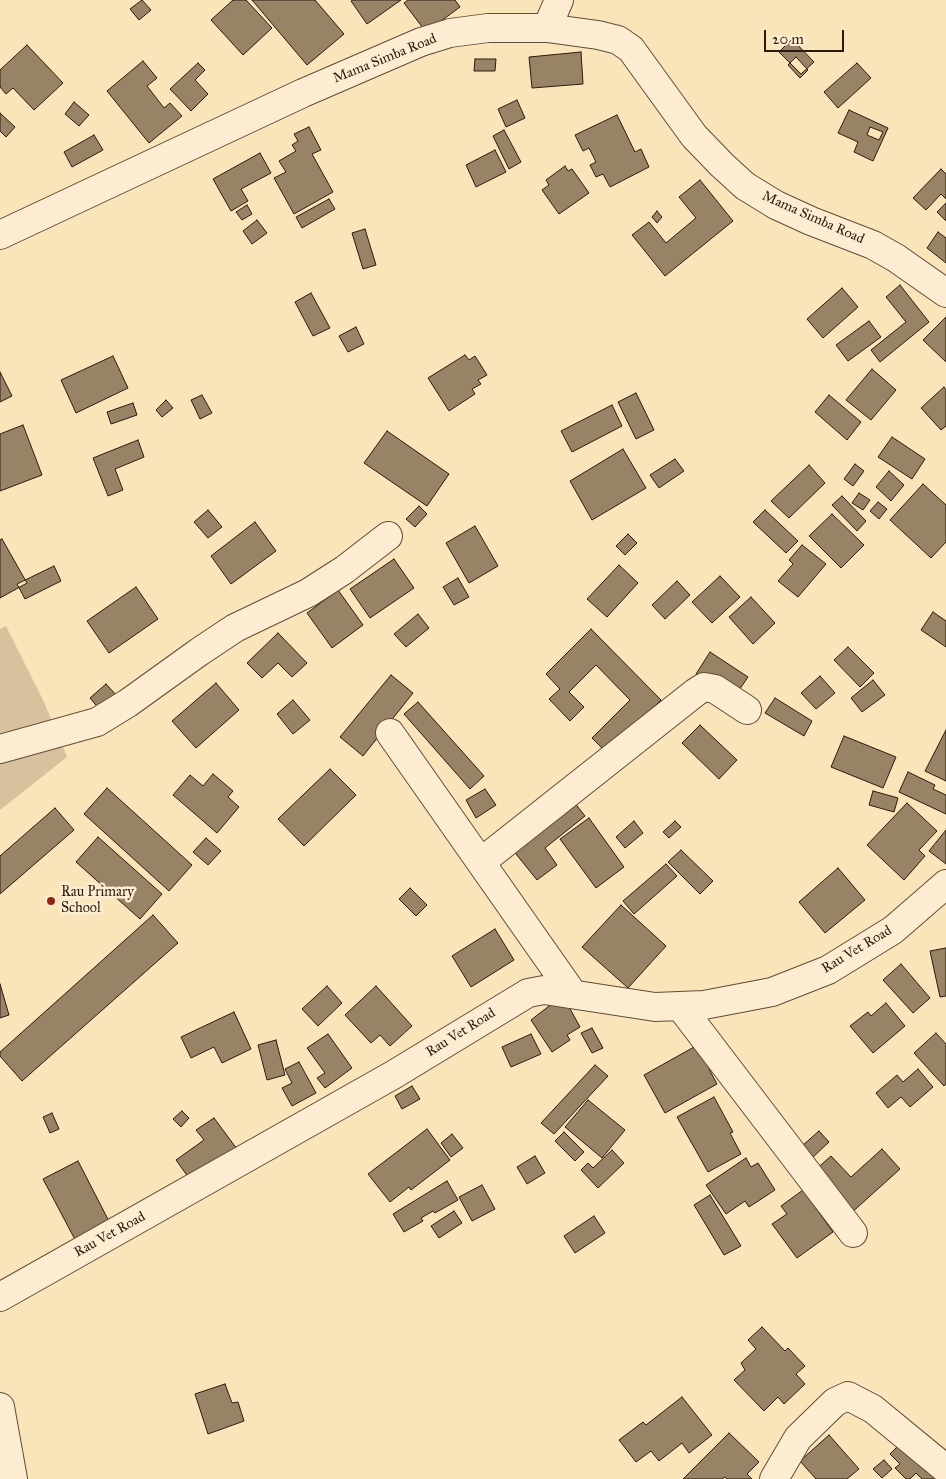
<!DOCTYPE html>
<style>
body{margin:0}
#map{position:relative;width:946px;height:1479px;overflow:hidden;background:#fae4ba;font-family:"IM FELL Great Primer",serif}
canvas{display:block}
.scale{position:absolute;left:764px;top:30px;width:80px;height:22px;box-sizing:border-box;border:2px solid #2d1a0e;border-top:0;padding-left:6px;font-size:15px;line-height:18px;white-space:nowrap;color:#2d1a0e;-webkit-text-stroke:4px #fcedd2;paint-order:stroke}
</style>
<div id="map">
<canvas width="946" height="1479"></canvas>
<div class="scale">20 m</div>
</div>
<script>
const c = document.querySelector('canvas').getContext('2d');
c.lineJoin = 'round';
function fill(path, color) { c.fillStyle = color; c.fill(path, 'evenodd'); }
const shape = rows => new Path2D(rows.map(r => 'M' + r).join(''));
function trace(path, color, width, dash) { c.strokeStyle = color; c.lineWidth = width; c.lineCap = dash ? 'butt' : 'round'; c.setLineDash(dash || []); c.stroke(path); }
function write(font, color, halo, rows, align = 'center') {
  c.font = font + ' "IM FELL Great Primer",serif'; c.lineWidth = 5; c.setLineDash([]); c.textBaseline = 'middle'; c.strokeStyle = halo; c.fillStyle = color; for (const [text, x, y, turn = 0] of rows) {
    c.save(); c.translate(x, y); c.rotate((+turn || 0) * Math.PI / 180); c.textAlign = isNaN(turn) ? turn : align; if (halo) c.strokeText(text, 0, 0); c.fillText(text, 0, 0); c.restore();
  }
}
fill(shape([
 [6,626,43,700,67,757,0,810,0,629]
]), '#d7c29d');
const building = shape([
 [142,0,151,10,139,20,130,9,142,0],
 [233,0,246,0,272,28,243,55,211,20,233,0],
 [252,0,315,0,344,34,307,65,252,0],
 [353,0,401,0,367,24,351,1,353,0],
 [408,0,455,0,460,7,426,32,404,3,408,0],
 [792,39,814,62,801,74,779,52,792,39],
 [27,45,63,83,34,110,13,88,6,94,0,87,0,70,27,45],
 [581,52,583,84,532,88,529,57,581,52],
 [796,57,808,70,800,78,788,65,796,57],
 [475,59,496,59,495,71,474,71,475,59],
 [143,61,157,78,147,86,164,108,170,103,182,116,149,143,107,91,143,61],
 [198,63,205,70,195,80,208,94,191,111,170,89,198,63],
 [857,63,871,78,838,108,824,92,857,63],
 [517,100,525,118,506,127,498,109,517,100],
 [74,102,89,115,79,126,65,114,74,102],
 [849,110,888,128,873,161,854,152,858,142,838,133,849,110],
 [0,113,15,127,6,137,0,131,0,113],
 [617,115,635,152,641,149,649,167,610,187,603,174,596,177,590,165,596,162,589,148,583,151,575,135,617,115],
 [309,127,321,150,312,154,333,192,294,214,274,178,286,172,279,161,296,151,292,145,298,141,294,134,309,127],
 [870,127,883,132,879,140,867,135,870,127],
 [504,130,521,162,509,169,493,136,504,130],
 [94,135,103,150,72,167,64,152,94,135],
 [495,150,506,172,476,187,466,165,495,150],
 [260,153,271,173,241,189,248,201,231,211,213,179,260,153],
 [565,166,568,171,572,169,589,193,559,214,542,190,549,185,546,180,565,166],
 [941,169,946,174,946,199,941,194,926,210,913,198,941,169],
 [700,180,733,221,665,276,632,235,649,222,666,243,696,218,679,197,700,180],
 [329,199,335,209,302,228,296,217,329,199],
 [946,203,946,221,937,212,946,203],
 [247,205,252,214,242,220,236,212,247,205],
 [657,211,662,217,657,223,652,217,657,211],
 [257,220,267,233,252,244,243,231,257,220],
 [365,229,376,265,363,269,352,233,365,229],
 [938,232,946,238,946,263,927,248,938,232],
 [900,285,929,322,880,362,871,350,906,322,886,297,900,285],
 [842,288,858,307,823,338,807,319,842,288],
 [311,293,330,328,313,336,295,302,311,293],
 [946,317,946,362,923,340,946,317],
 [869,321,881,337,848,361,836,345,869,321],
 [356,327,364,344,348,352,339,336,356,327],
 [465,355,469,360,475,356,487,375,478,380,481,384,472,389,475,394,449,411,428,378,465,355],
 [113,356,128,388,76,413,61,380,113,356],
 [872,369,896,390,871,420,846,400,872,369],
 [0,372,12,396,0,402,0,372],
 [944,387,946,390,946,426,941,430,921,408,944,387],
 [636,393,654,430,636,439,618,402,636,393],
 [202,395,212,413,200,419,191,400,202,395],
 [829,395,861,422,847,440,815,412,829,395],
 [166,400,173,408,162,417,156,410,166,400],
 [133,403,137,415,111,424,107,412,133,403],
 [612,405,622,426,572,452,561,431,612,405],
 [23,425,42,475,0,491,0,434,23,425],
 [387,431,449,474,427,506,364,463,387,431],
 [892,437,925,459,912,479,878,457,892,437],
 [138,440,144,457,115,469,123,490,108,496,93,458,138,440],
 [623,449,646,488,592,520,570,481,623,449],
 [675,459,684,471,659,488,650,475,675,459],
 [855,464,864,471,853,486,844,479,855,464],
 [809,465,825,483,789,518,771,501,809,465],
 [889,471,904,485,891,501,876,487,889,471],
 [923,484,946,505,946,542,931,558,890,520,923,484],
 [859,493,870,500,863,510,852,503,859,493],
 [842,496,866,521,857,531,832,505,842,496],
 [878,502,887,509,879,519,870,511,878,502],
 [419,506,427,514,415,527,406,519,419,506],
 [208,510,222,527,208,538,194,522,208,510],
 [765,510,798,541,786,553,753,522,765,510],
 [832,514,864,545,841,568,809,536,832,514],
 [255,522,276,551,231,584,211,556,255,522],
 [475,526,498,566,469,583,446,543,475,526],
 [628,534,637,543,625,555,616,546,628,534],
 [2,539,27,583,0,598,0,540,2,539],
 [802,545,826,564,798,597,778,581,793,564,789,560,802,545],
 [394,559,414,588,370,618,350,589,394,559],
 [619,565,638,583,607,617,587,599,619,565],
 [54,566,61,581,25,599,17,584,54,566],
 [720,576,740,597,712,623,692,602,720,576],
 [458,578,469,597,454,605,443,587,458,578],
 [677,581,690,595,665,619,652,605,677,581],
 [136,587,158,619,109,653,87,621,136,587],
 [338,590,363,625,332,648,307,613,338,590],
 [751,597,775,623,753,644,729,617,751,597],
 [933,612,946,621,946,647,921,630,933,612],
 [418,614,429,628,406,647,394,634,418,614],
 [591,629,661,700,607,753,592,738,630,700,596,665,569,692,584,707,570,721,549,699,560,689,546,674,591,629],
 [278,633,307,663,292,677,278,663,262,678,247,663,278,633],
 [848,647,874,673,860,687,834,660,848,647],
 [710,652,748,677,733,699,696,674,710,652],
 [391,675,413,693,363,756,340,737,391,675],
 [820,676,835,693,816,709,801,693,820,676],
 [873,680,885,695,862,712,851,698,873,680],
 [216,683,239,710,196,748,172,721,216,683],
 [106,684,118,697,101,711,90,698,106,684],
 [775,698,812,721,804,736,765,713,775,698],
 [293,700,310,720,293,734,277,714,293,700],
 [418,702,484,776,470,789,404,714,418,702],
 [700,725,737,760,719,779,682,743,700,725],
 [946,730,946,781,925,771,946,730],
 [844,736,896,757,883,788,831,767,844,736],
 [330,769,356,795,304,846,278,819,330,769],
 [908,772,935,785,933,789,946,795,946,814,899,792,908,772],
 [213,774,233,791,228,797,239,807,217,833,173,795,190,775,203,786,213,774],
 [107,788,192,865,169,891,84,814,107,788],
 [485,789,496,805,476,818,466,800,485,789],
 [873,791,898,798,894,812,869,805,873,791],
 [574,802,585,816,545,848,557,865,537,880,512,849,574,802],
 [907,803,937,831,919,850,925,856,904,880,867,845,907,803],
 [55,808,74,830,0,894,0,856,55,808],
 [589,818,624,867,596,888,560,839,589,818],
 [634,821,643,833,625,848,616,837,634,821],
 [675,821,681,827,669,838,663,832,675,821],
 [946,830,946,864,929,851,946,830],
 [98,837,162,894,140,919,76,862,98,837],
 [206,838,221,851,208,865,193,852,206,838],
 [681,850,713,881,700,894,668,862,681,850],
 [666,864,677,876,634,914,623,901,666,864],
 [838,868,865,900,825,933,799,902,838,868],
 [410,888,427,905,416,916,399,899,410,888],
 [621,905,666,946,628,988,582,947,621,905],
 [153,915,178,943,22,1081,0,1056,0,1052,153,915],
 [495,929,514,960,471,987,452,956,495,929],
 [946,948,946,996,940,997,930,951,946,948],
 [901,964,930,998,913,1013,883,980,901,964],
 [0,984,9,1015,0,1018,0,984],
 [327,986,342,1003,318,1026,302,1009,327,986],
 [376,986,412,1026,390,1046,380,1035,371,1043,345,1015,376,986],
 [553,1003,569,1007,580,1027,567,1035,570,1040,552,1052,531,1020,553,1003],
 [886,1003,905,1026,873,1053,850,1026,868,1012,871,1016,886,1003],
 [234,1012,251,1049,222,1063,214,1047,191,1058,181,1037,234,1012],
 [592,1028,603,1048,592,1053,581,1033,592,1028],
 [936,1033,946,1044,946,1084,944,1086,914,1053,936,1033],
 [328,1034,352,1068,325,1088,317,1078,325,1073,307,1048,328,1034],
 [531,1034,541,1054,511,1067,502,1047,531,1034],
 [276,1040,285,1075,267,1080,258,1045,276,1040],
 [703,1042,715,1065,709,1069,717,1084,665,1113,644,1075,703,1042],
 [299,1062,316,1093,292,1106,282,1088,292,1083,285,1069,299,1062],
 [595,1065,608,1076,554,1134,541,1123,595,1065],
 [918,1069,933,1087,910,1107,901,1097,888,1108,876,1093,897,1075,903,1082,918,1069],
 [412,1086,420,1099,402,1109,395,1096,412,1086],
 [714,1097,733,1132,730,1133,741,1154,708,1172,677,1117,714,1097],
 [588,1100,625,1130,602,1158,565,1127,588,1100],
 [182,1111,189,1118,181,1127,173,1119,182,1111],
 [52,1113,59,1129,50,1133,43,1117,52,1113],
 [214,1118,237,1149,191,1181,176,1160,204,1140,196,1130,214,1118],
 [427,1129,450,1160,411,1190,409,1187,390,1202,368,1174,427,1129],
 [819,1131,829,1142,812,1158,802,1146,819,1131],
 [564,1132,584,1152,575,1161,555,1141,564,1132],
 [452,1134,463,1148,451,1157,441,1143,452,1134],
 [882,1149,900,1169,849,1215,812,1173,831,1156,851,1177,882,1149],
 [612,1150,624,1163,598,1188,581,1170,588,1163,593,1168,612,1150],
 [535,1156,545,1173,527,1184,517,1167,535,1156],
 [746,1158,751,1167,758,1163,775,1190,749,1207,745,1201,726,1214,706,1185,746,1158],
 [78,1161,114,1231,80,1249,43,1179,78,1161],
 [447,1181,458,1200,435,1213,433,1211,421,1218,423,1221,404,1232,393,1214,447,1181],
 [482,1185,495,1209,472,1221,459,1197,482,1185],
 [803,1190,833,1232,797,1258,772,1224,787,1214,781,1206,803,1190],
 [710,1195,741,1246,724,1255,694,1205,710,1195],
 [454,1211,462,1223,439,1238,431,1226,454,1211],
 [594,1216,605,1233,575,1253,564,1236,594,1216],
 [762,1327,785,1351,788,1348,805,1366,796,1374,805,1384,784,1404,778,1397,764,1411,734,1380,745,1370,741,1363,756,1349,748,1340,762,1327],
 [225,1384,232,1403,238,1402,244,1421,208,1434,195,1394,225,1384],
 [682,1397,712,1435,689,1453,682,1443,659,1461,651,1451,636,1462,619,1440,643,1422,646,1425,682,1397],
 [729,1433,759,1462,747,1474,752,1479,727,1479,725,1477,722,1479,683,1479,729,1433],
 [829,1435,859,1469,847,1479,816,1479,800,1461,829,1435],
 [904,1440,946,1468,935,1479,922,1479,916,1473,910,1479,906,1479,895,1468,900,1464,890,1454,904,1440],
 [884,1460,892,1469,882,1478,873,1469,884,1460]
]);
fill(building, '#988367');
trace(building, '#2d1a0e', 1);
const minor = shape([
 [547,28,559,0],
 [0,235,303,93,421,42,450,33,488,28,547,28,598,35,618,40,631,49,694,136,722,165,745,186,776,205,811,221,873,245,896,258,946,293],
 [390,733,573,994],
 [0,749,97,722,128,703,199,652,235,628,308,593,344,570,388,536],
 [481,862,696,692,704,687,715,689,747,710],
 [680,1006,853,1233],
 [0,1297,393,1075,528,993,544,990,655,1007,704,1005,772,992,828,970,893,930,946,884],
 [0,1407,13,1479],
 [774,1479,798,1438,835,1402,848,1396,873,1409,946,1469]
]);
trace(minor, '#604c39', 30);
trace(minor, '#fcedd2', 28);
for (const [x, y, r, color] of [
 [51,901,5,"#8f2418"]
]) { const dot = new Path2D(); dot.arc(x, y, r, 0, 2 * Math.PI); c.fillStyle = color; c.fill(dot); trace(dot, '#fcedd2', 2); }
write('14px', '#2d1a0e', '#fcedd2', [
 ["Mama Simba Road",385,59,-22],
 ["Mama Simba Road",813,218,24],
 ["Rau Vet Road",857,950,-31],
 ["Rau Vet Road",461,1033,-32],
 ["Rau Vet Road",110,1235,-29]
]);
write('14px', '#2d1a0e', '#fcedd2', [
 ["Rau Primary",61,893],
 ["School",61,909]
], 'left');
</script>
